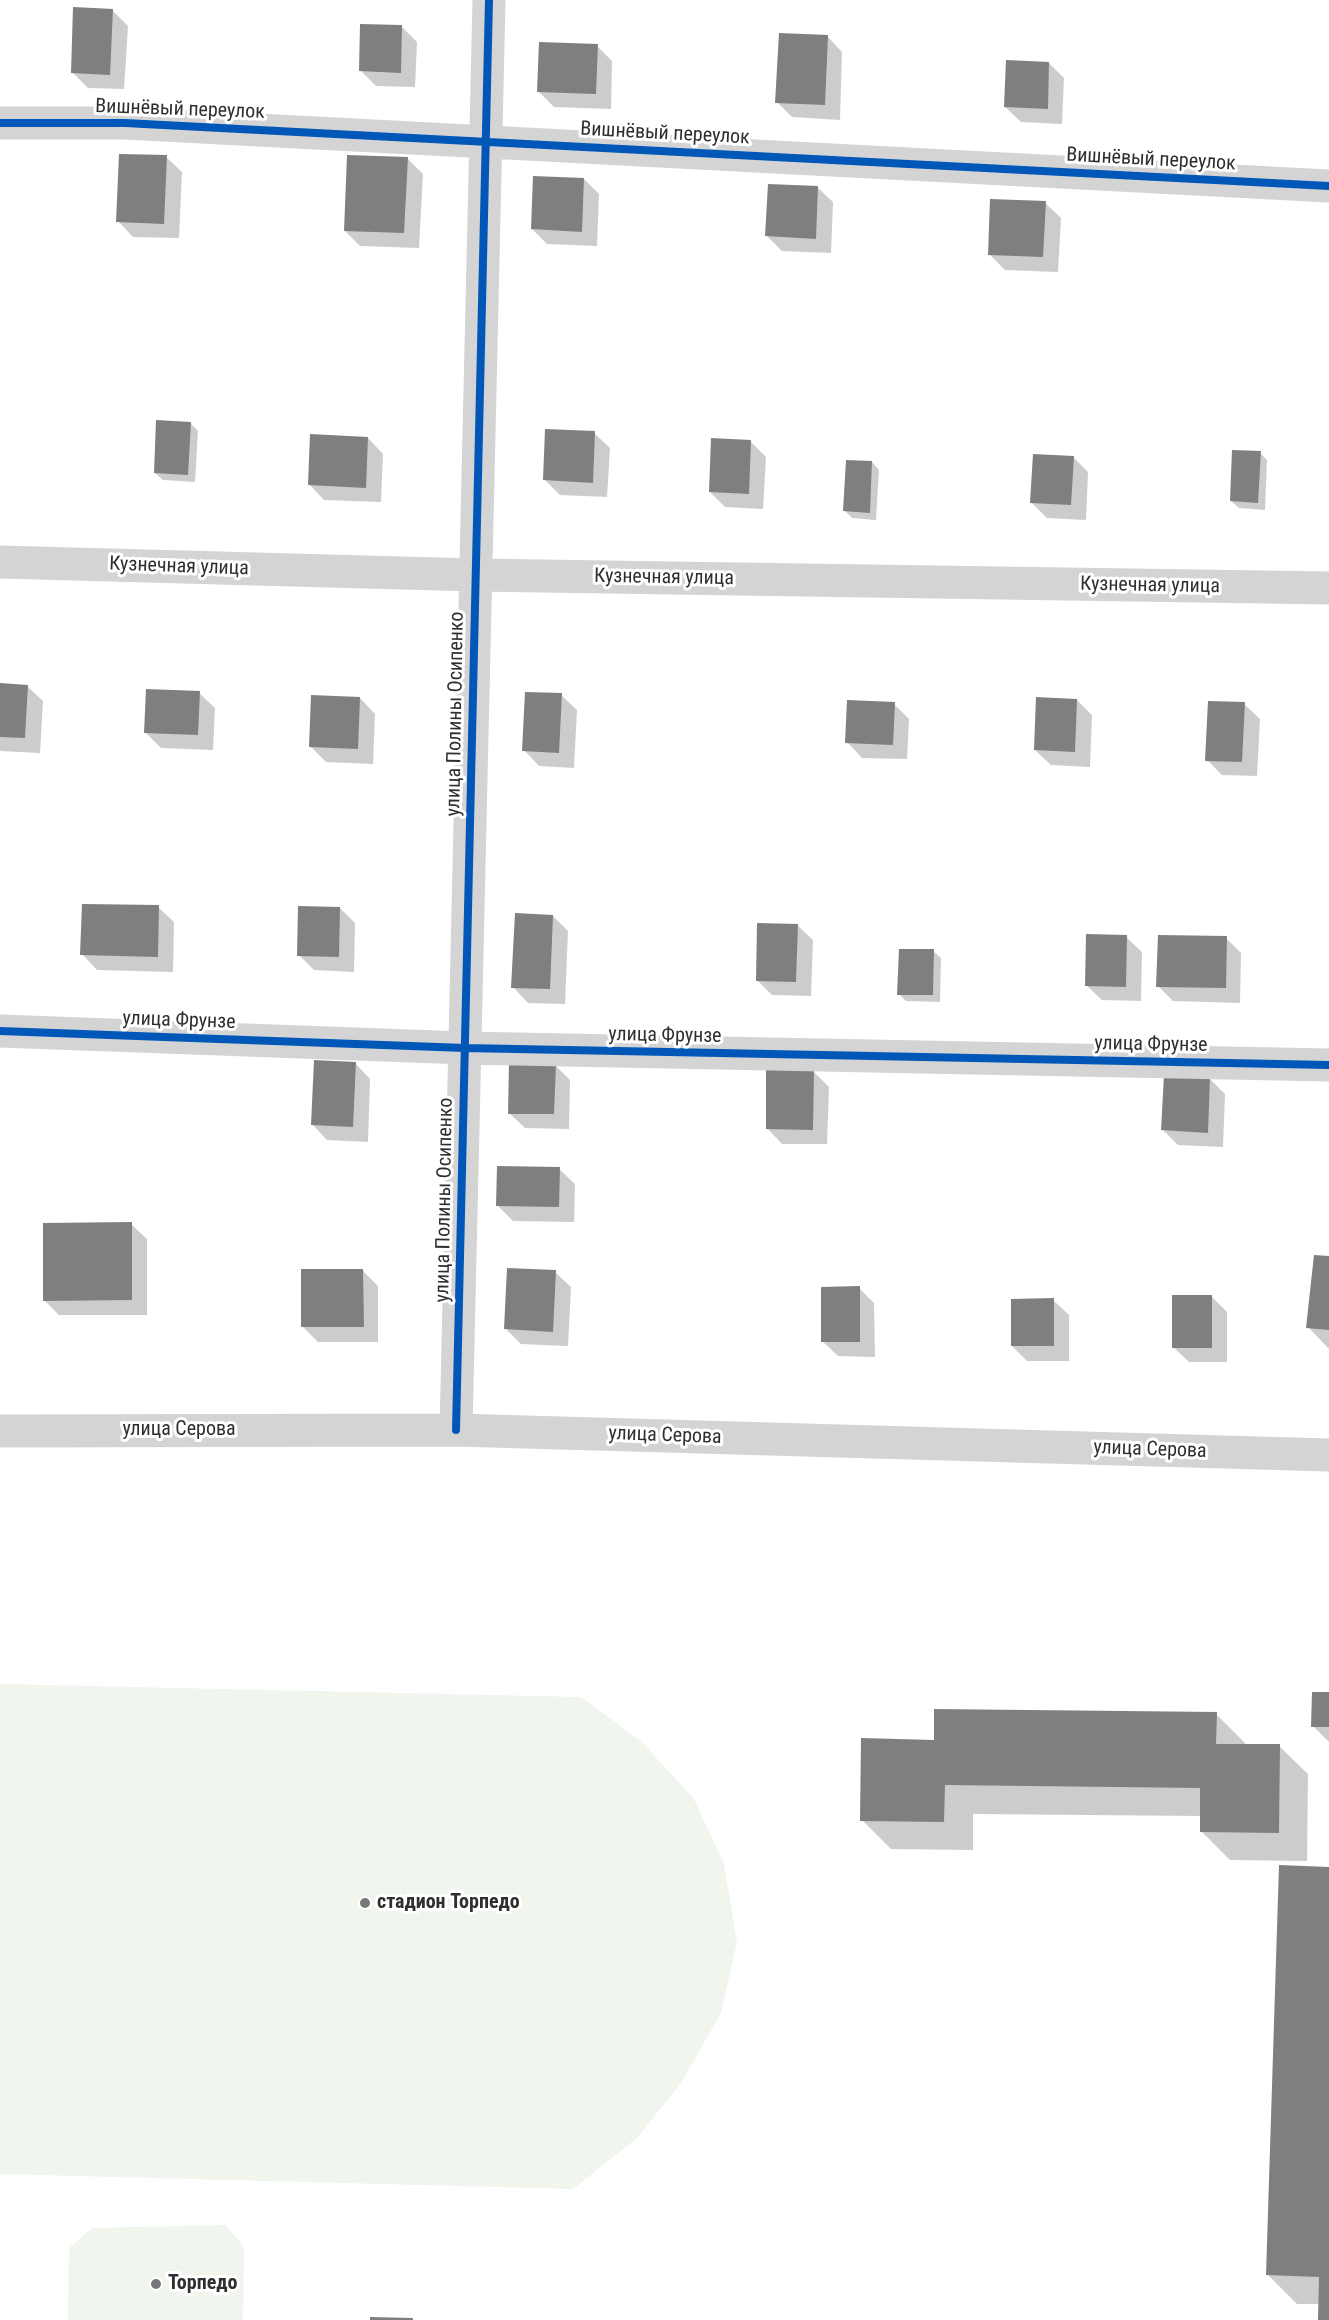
<!DOCTYPE html>
<meta charset="utf-8">
<style>
body{margin:0}
canvas{display:block;background:#fff}
</style>
<canvas width="1329" height="2320"></canvas>
<script>
const c = document.querySelector('canvas').getContext('2d');
c.lineJoin = 'round';
function fill(path, color) { c.fillStyle = color; c.fill(path, 'evenodd'); }
const shape = rows => new Path2D(rows.map(r => 'M' + r).join(''));
function trace(path, color, width, dash) { c.strokeStyle = color; c.lineWidth = width; c.lineCap = dash ? 'butt' : 'round'; c.setLineDash(dash || []); c.stroke(path); }
function write(font, color, halo, rows, align = 'center') {
  c.font = font + ' "Roboto Condensed",sans-serif'; c.lineWidth = 6; c.setLineDash([]); c.textBaseline = 'middle'; c.strokeStyle = halo; c.fillStyle = color; for (const [text, x, y, turn = 0] of rows) {
    c.save(); c.translate(x, y); c.rotate((+turn || 0) * Math.PI / 180); c.textAlign = isNaN(turn) ? turn : align; if (halo) c.strokeText(text, 0, 0); c.fillText(text, 0, 0); c.restore();
  }
}
fill(shape([
 [0,1684,581,1697,641,1741,694,1799,724,1864,737,1942,721,2013,681,2083,637,2138,573,2189,0,2174],
 [226,2225,244,2247,243,2320,68,2320,69,2248,92,2228]
]), '#f0f5ed');
fill(shape([
 [112,10,128,26,124,89,88,88,72,72],
 [402,27,417,42,415,87,376,86,360,70],
 [827,36,842,52,840,120,792,117,777,102],
 [597,46,612,61,611,109,554,107,539,92],
 [1049,63,1064,78,1062,124,1021,122,1005,107],
 [166,157,182,172,179,238,133,237,118,221],
 [408,159,423,174,419,248,360,246,345,231],
 [584,179,599,194,597,246,547,244,532,229],
 [817,187,833,202,831,253,782,251,767,236],
 [1045,203,1061,218,1058,272,1005,270,989,254],
 [190,423,198,431,195,482,163,480,155,473],
 [594,433,610,448,607,497,560,495,545,480],
 [368,438,383,454,381,502,324,500,309,484],
 [751,442,766,457,763,509,725,507,710,492],
 [1260,453,1267,460,1265,510,1239,508,1231,501],
 [1073,457,1088,472,1086,520,1047,518,1032,503],
 [872,462,879,470,876,520,852,518,845,511],
 [0,685,27,686,43,701,40,753,0,751],
 [199,693,215,708,213,750,161,748,145,732],
 [561,695,577,710,574,768,539,766,524,750],
 [360,698,375,714,373,764,326,762,310,746],
 [1077,700,1092,715,1090,767,1051,765,1035,750],
 [894,704,909,719,907,759,862,758,847,742],
 [1244,704,1260,719,1257,776,1222,775,1207,760],
 [158,907,174,922,173,972,97,970,82,954],
 [340,908,355,923,354,972,314,970,299,955],
 [553,916,568,931,565,1004,528,1003,513,987],
 [797,925,813,940,811,996,772,995,757,980],
 [1126,937,1142,952,1141,1001,1102,1000,1086,985],
 [1226,938,1241,953,1240,1003,1173,1001,1158,986],
 [933,951,941,958,940,1002,906,1001,899,994],
 [355,1063,370,1079,368,1142,327,1140,312,1124],
 [555,1065,570,1080,569,1129,525,1128,509,1113],
 [814,1072,829,1087,827,1144,782,1144,767,1128],
 [1210,1079,1225,1094,1223,1147,1178,1145,1163,1130],
 [559,1169,575,1184,574,1222,513,1221,498,1206],
 [131,1224,147,1239,147,1315,59,1315,44,1300],
 [1329,1258,1329,1349,1308,1327],
 [363,1271,378,1286,378,1342,318,1342,303,1327],
 [555,1272,571,1287,568,1346,521,1344,506,1329],
 [859,1288,874,1303,875,1357,838,1356,822,1341],
 [1211,1296,1227,1312,1227,1362,1189,1362,1173,1347],
 [1053,1300,1069,1315,1069,1361,1027,1361,1012,1346],
 [1329,1694,1329,1742,1313,1726],
 [1216,1714,1245,1743,1245,1745,1279,1746,1308,1774,1307,1861,1230,1860,1201,1831,1201,1816,973,1814,973,1850,891,1849,862,1820,936,1741],
 [1329,1868,1329,2320,1319,2320,1320,2304,1297,2304,1268,2275]
]), '#0003');
fill(shape([
 [73,7,113,9,110,75,71,73],
 [360,24,402,25,401,73,359,71],
 [779,33,828,35,825,105,775,103],
 [539,42,598,44,596,94,537,92],
 [1006,60,1049,62,1048,109,1004,107],
 [119,154,167,155,164,224,116,222],
 [347,155,408,157,404,233,344,231],
 [533,176,584,178,582,232,531,229],
 [768,184,818,186,816,239,765,236],
 [990,199,1046,201,1043,257,988,255],
 [156,420,191,422,188,475,154,473],
 [545,429,595,431,593,483,543,480],
 [310,434,368,437,366,488,308,485],
 [711,438,751,440,749,494,709,492],
 [1232,450,1261,451,1258,503,1230,501],
 [1033,454,1074,456,1071,505,1030,503],
 [846,460,872,461,870,513,843,511],
 [0,683,28,685,25,738,0,737],
 [146,689,200,691,198,735,144,733],
 [525,692,562,693,559,753,522,751],
 [311,695,360,697,358,749,309,747],
 [1036,697,1077,699,1075,752,1034,750],
 [847,700,895,702,893,745,845,743],
 [1208,701,1245,702,1242,762,1205,761],
 [82,904,159,905,158,957,80,955],
 [298,906,340,907,339,957,297,956],
 [515,913,553,915,550,989,511,988],
 [757,923,798,924,796,982,756,981],
 [1086,934,1127,935,1126,987,1085,986],
 [1158,935,1227,936,1226,988,1156,987],
 [899,949,934,949,933,995,897,995],
 [314,1060,356,1062,353,1127,311,1125],
 [509,1062,556,1064,554,1114,508,1114],
 [766,1069,814,1070,813,1130,766,1129],
 [1164,1075,1210,1077,1208,1133,1161,1130],
 [497,1166,560,1167,559,1207,496,1206],
 [132,1222,132,1300,43,1301,43,1223],
 [1314,1255,1329,1256,1329,1330,1306,1328],
 [507,1268,556,1270,553,1332,504,1329],
 [301,1269,363,1269,364,1327,301,1327],
 [860,1286,860,1342,821,1342,821,1287],
 [1172,1295,1212,1295,1212,1348,1172,1348],
 [1054,1298,1054,1346,1011,1346,1011,1299],
 [1312,1692,1329,1692,1329,1727,1311,1727],
 [934,1709,1217,1712,1216,1744,1280,1744,1279,1833,1200,1832,1200,1788,945,1785,944,1822,860,1821,861,1738,934,1740],
 [1279,1865,1329,1867,1329,2320,1318,2320,1319,2277,1266,2275],
 [370,2317,413,2318,413,2320,370,2320]
]), '#7f7f7f');
trace(shape([
 [0,123,125,123,1329,186],
 [0,562,476,575,1329,588],
 [0,1031,465,1048,1329,1065],
 [456,1430,489,0],
 [0,1431,456,1430,1329,1455]
]), '#d4d4d4', 33);
trace(shape([
 [0,123,125,123,1329,186],
 [0,1031,465,1048,1329,1065],
 [456,1430,489,0]
]), '#0057b8', 8);
for (const [x, y, r, color] of [
 [365,1903,6,"#787878"],
 [156,2284,6,"#787878"]
]) { const dot = new Path2D(); dot.arc(x, y, r, 0, 2 * Math.PI); c.fillStyle = color; c.fill(dot); trace(dot, '#fff', 2); }
write('20px', '#2f2f2f', '#fff', [
 ["Вишнёвый переулок",180,110,2],
 ["Вишнёвый переулок",665,134,3],
 ["Вишнёвый переулок",1151,160,3],
 ["Кузнечная улица",179,567,2],
 ["Кузнечная улица",664,578,1],
 ["Кузнечная улица",1150,586,1],
 ["улица Полины Осипенко",456,714,-89],
 ["улица Фрунзе",179,1021,2],
 ["улица Фрунзе",665,1036,1],
 ["улица Фрунзе",1151,1045,1],
 ["улица Полины Осипенко",445,1200,-89],
 ["улица Серова",179,1430],
 ["улица Серова",665,1436,2],
 ["улица Серова",1150,1450,2]
]);
write('bold 20px', '#2f2f2f', '#fff', [
 ["стадион Торпедо",377,1903],
 ["Торпедо",168,2284]
], 'left');
</script>
